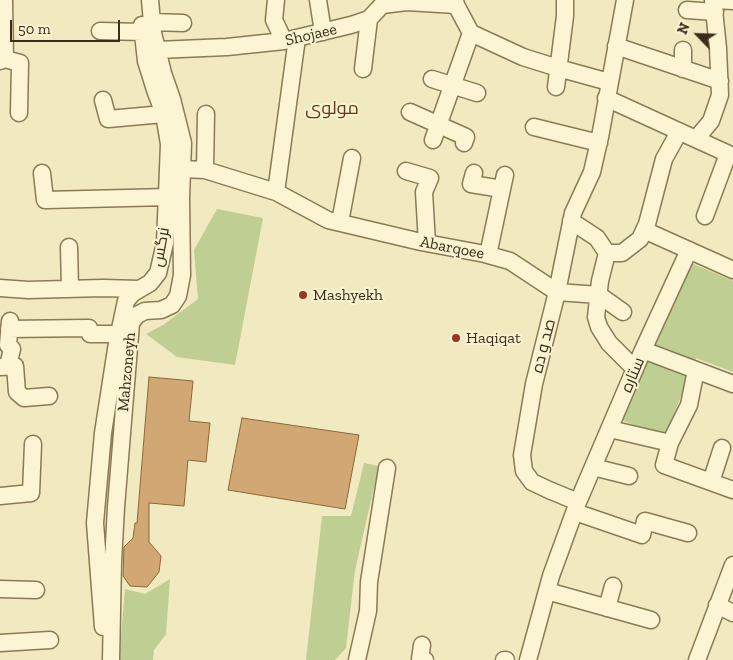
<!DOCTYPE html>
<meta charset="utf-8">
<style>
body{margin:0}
#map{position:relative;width:733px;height:660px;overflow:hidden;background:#f1e9bf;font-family:"Zilla Slab",serif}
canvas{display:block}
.north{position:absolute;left:673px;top:10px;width:50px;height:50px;-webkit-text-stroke:4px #f8f2cf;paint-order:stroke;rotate:294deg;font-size:14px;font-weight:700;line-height:20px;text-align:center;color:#392e1c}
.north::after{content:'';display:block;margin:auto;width:18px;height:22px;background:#392e1c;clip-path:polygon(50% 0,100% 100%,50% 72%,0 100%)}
.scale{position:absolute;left:10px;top:20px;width:110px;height:22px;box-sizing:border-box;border:2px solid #392e1c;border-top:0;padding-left:6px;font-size:15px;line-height:18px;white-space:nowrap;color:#392e1c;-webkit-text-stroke:4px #f8f2cf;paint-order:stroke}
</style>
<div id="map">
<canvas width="733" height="660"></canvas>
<div class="north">N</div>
<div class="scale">50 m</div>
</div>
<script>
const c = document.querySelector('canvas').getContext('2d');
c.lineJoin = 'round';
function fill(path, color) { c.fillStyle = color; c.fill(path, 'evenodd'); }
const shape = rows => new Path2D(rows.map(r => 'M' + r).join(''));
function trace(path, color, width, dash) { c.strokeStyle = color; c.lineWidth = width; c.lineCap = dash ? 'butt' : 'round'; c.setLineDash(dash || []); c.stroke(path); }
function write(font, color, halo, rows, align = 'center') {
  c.font = font + ' "Zilla Slab",Cairo,serif'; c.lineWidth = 4; c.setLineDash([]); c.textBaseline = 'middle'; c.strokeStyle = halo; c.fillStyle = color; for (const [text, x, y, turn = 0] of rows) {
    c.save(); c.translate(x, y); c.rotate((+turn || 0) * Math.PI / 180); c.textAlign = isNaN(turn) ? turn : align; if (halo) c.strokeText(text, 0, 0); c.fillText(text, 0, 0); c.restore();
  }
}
fill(shape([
 [217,209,263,218,235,365,177,357,146,334,163,325,198,299,194,250],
 [689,262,733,281,733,372,696,358,665,437,621,420],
 [364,463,379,466,355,570,346,648,335,660,306,660,322,516,351,516],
 [170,579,166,634,154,650,153,660,119,660,125,589,145,594]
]), '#bfcf93');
const building = shape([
 [149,377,193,381,189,421,210,423,206,462,188,460,184,506,149,503,149,542,161,556,159,572,147,587,130,586,123,576,124,547,133,538,135,523,137,523,149,377],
 [242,418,359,435,345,509,228,490,242,418]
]);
fill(building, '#d1a873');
trace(building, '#8b673b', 1);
const minor = shape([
 [4,0,5,59],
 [276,0,274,20,284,41],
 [318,0,323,32],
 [455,0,456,5,471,33,523,57,558,68,609,82],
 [714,0,733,1],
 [687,10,715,12],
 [152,22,183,23],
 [100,31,143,32],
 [616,46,720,81],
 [157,50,227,47,284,41,351,25,369,19,382,5,407,2,456,5],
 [683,50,683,69],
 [0,61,5,59,20,63,19,113],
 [363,69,369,19],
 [432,79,477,93],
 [556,87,565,16,565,0],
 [606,98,733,156],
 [103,100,108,119,164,114],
 [410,112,466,137,464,143],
 [534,127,599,143],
 [696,139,711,121,720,95,718,48,713,0],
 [433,140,471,33],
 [182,169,205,170,276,192,328,220,421,242,485,254,510,261,557,292,599,295,623,312],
 [205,170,206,114],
 [406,171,430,178,424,192,427,243],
 [42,173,45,200,168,197],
 [474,173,471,184,502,189],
 [276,192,297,38],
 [705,216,728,154],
 [571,221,597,238,607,253,600,281,596,317,599,327,609,343,635,369],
 [340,222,352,158],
 [644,230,733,270],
 [69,247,70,289],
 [607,253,622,253,640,239,647,224,664,159,679,132],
 [488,255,505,175],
 [0,288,28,290,103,288,139,289],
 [9,329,89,328,90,334,119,334],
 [643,350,733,384],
 [8,366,12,349,8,345,10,321],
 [0,367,15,366,17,392,24,398,49,396],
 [610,429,670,443,664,465,733,490],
 [670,443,689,405,696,370],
 [593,467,629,476],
 [711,482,722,448],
 [0,496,31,493,33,444],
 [578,502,643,350,689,250],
 [575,512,642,535,645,521,688,533],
 [0,589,36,590],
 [547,591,651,620],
 [717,605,733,613],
 [607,608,613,586],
 [103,627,95,523,103,433,117,343,126,301,133,293,150,283,158,273,165,243,169,144,164,114,155,90,146,61,142,25],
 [0,643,50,640],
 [422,645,420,659,425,660],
 [111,660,113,562,116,507,131,323,137,315,145,311,161,310,172,305,178,296,182,275,181,198,183,143,172,99,163,73,153,33,150,0],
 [357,660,368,611,369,582,387,468],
 [504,660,506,660],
 [528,660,551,576,578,502,549,490,532,482,524,471,522,455,534,384,557,292,573,213,592,172,600,137,625,0],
 [697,660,733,565]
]);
trace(minor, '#8b7a56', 19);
trace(minor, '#fbf5d3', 16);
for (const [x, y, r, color] of [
 [303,295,5,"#9e3422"],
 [456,338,5,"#9e3422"]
]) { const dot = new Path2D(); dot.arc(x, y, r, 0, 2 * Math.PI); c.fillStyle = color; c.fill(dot); trace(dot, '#f8f2cf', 2); }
write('16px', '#392e1c', '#f8f2cf', [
 ["Shojaee",311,35,-13],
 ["نرگس",161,247,-80],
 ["Abarqoee",452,248,11],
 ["صد و ده",544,346,-76],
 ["Mahzoneyh",127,372,-85],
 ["ستاره",633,375,-67]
]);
write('16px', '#392e1c', '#f8f2cf', [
 ["Mashyekh",313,295],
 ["Haqiqat",466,338]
], 'left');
write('18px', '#693518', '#f8f2cf', [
 ["مولوی",332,109]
]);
</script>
